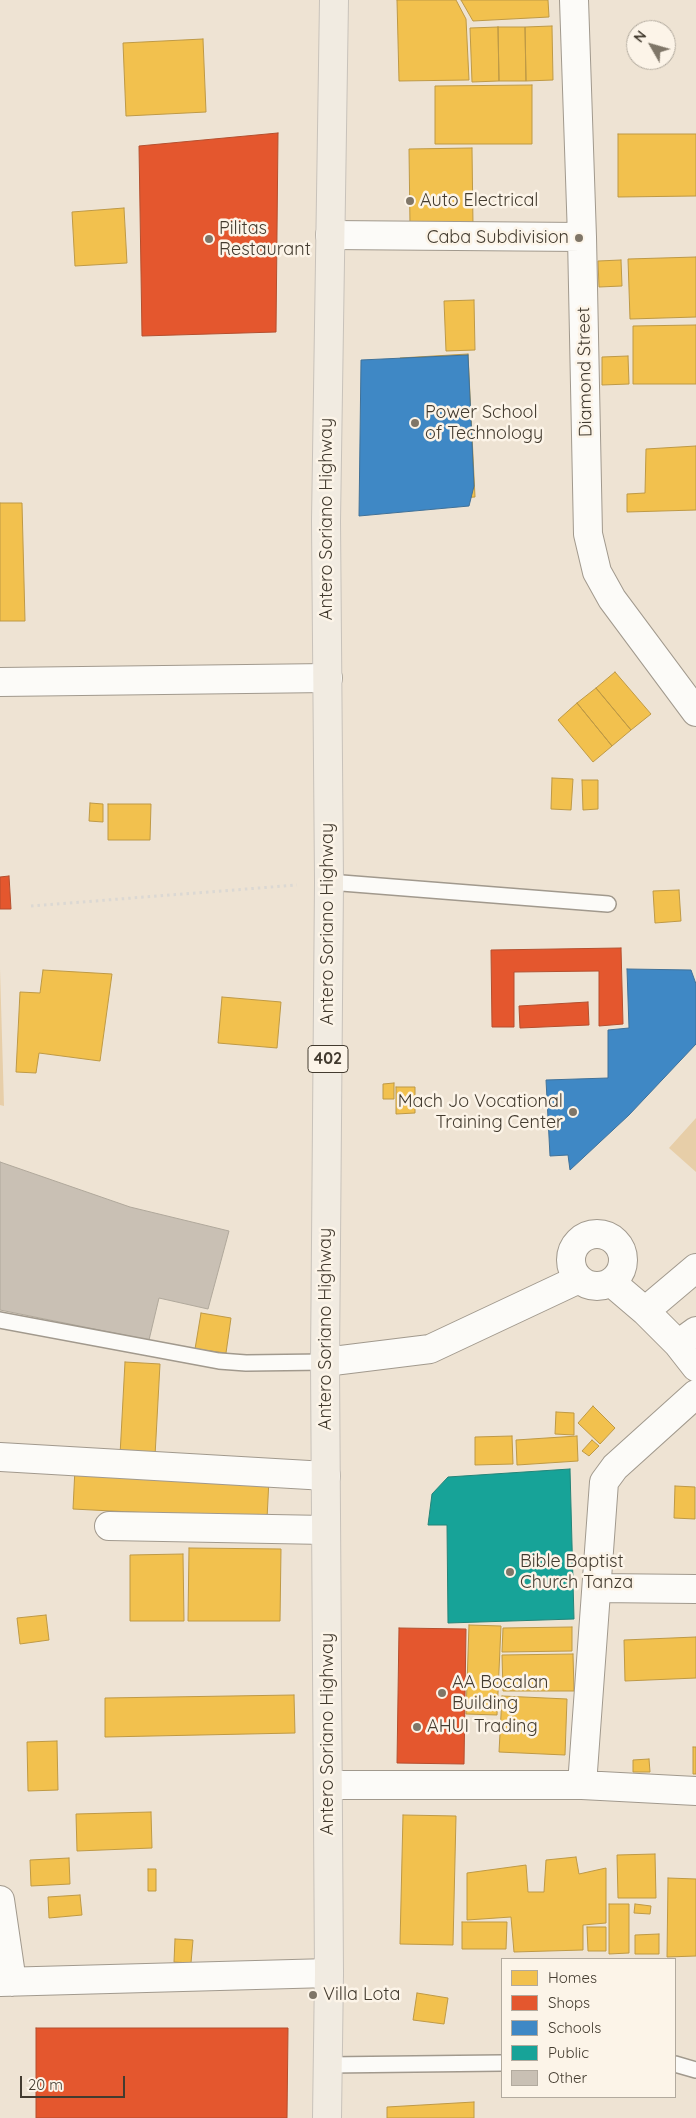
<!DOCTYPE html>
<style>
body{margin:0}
#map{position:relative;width:696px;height:2118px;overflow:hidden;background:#eee3d3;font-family:Quicksand,sans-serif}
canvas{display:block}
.legend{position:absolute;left:501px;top:1958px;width:175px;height:140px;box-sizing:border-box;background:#fcf4e8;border:1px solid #b2aa9e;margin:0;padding:6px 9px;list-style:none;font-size:15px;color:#433b2f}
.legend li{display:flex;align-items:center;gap:10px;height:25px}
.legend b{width:25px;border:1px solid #b2aa9e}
.north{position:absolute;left:626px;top:20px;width:50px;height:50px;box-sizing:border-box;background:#fcf4e8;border:1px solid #b2aa9e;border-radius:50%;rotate:308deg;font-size:14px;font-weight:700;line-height:20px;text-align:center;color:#433b2f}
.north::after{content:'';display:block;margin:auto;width:18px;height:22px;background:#7f7668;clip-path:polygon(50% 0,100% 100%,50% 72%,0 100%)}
.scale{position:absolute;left:20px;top:2076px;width:105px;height:22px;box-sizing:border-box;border:2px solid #433b2f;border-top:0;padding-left:6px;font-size:15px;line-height:18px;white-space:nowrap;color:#433b2f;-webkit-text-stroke:4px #fcf4e8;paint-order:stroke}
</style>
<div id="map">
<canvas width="696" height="2118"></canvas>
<ul class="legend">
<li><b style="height:14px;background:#f2c14e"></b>Homes</li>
<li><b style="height:14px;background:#e4572e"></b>Shops</li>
<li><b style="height:14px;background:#3f88c5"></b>Schools</li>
<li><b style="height:14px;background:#17a398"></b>Public</li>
<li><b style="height:14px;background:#c9c0b4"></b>Other</li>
</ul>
<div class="north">N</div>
<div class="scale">20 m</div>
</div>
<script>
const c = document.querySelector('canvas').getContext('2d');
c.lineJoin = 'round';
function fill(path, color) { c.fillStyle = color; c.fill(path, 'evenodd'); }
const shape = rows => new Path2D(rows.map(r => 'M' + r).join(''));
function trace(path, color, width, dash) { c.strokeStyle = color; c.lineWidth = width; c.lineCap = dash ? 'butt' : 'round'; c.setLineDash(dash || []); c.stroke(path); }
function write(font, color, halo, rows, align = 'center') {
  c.font = font + ' Quicksand,sans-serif'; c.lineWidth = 5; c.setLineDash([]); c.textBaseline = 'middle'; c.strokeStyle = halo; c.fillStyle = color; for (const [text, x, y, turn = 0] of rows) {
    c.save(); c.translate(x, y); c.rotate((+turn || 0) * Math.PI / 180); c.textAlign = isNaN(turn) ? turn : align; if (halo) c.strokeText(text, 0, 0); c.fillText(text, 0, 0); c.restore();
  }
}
fill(shape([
 [0,969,4,1106,0,1105],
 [696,1118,696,1172,669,1148]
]), '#e7cea8');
const homes = shape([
 [397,0,456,0,466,19,469,80,399,81,397,0],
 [461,0,548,0,549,17,473,21,461,0],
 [552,26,553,80,526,81,525,27,552,26],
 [498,27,525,27,526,81,499,81,498,27],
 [498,27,499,81,472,82,470,28,498,27],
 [203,39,206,112,126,116,123,43,203,39],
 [532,85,532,144,435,144,435,86,532,85],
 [618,134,696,134,696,196,618,197,618,134],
 [472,148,473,225,410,226,409,149,472,148],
 [124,208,127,263,75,266,72,212,124,208],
 [696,257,696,317,630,319,628,259,696,257],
 [621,260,622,286,599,287,598,261,621,260],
 [474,300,475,350,446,351,444,301,474,300],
 [696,325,696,384,633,384,633,326,696,325],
 [468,354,475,497,406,501,400,358,468,354],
 [628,356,629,384,602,385,602,357,628,356],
 [696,446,696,510,627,512,627,494,645,493,646,449,696,446],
 [0,503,22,503,25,621,0,621,0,503],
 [615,672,651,714,631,730,596,688,615,672],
 [596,688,631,730,612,746,577,703,596,688],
 [577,703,612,746,593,762,558,720,577,703],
 [552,778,573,779,571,810,551,809,552,778],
 [582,780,598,780,598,809,583,810,582,780],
 [90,803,103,804,103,822,89,821,90,803],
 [108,804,151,804,150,840,108,840,108,804],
 [679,890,681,921,655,923,653,891,679,890],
 [43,970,112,974,100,1061,39,1053,36,1073,16,1072,20,992,40,993,43,970],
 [222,997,281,1002,277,1048,218,1043,222,997],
 [394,1083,394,1099,383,1099,383,1084,394,1083],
 [396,1087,415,1087,415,1113,396,1114,396,1087],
 [201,1313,231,1318,226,1353,195,1349,201,1313],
 [125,1362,160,1364,155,1456,120,1455,125,1362],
 [593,1406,615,1428,600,1444,578,1423,593,1406],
 [556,1412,574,1413,574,1435,555,1434,556,1412],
 [512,1436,513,1464,475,1465,475,1437,512,1436],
 [577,1436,578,1461,517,1465,516,1440,577,1436],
 [592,1440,599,1446,589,1456,582,1451,592,1440],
 [75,1468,269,1479,267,1519,73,1509,75,1468],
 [675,1486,695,1487,695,1519,674,1518,675,1486],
 [189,1548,281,1549,280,1621,188,1621,189,1548],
 [183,1554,184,1621,130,1621,130,1555,183,1554],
 [46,1615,49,1640,20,1644,17,1618,46,1615],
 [469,1625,501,1626,497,1715,466,1714,469,1625],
 [572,1627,572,1651,502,1652,503,1628,572,1627],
 [696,1637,696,1678,625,1681,624,1640,696,1637],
 [573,1654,574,1691,503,1691,502,1655,573,1654],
 [294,1695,295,1733,105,1737,105,1698,294,1695],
 [502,1696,567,1699,565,1755,499,1752,502,1696],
 [57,1741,58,1790,28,1791,27,1742,57,1741],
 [693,1747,696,1747,696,1774,693,1774,693,1747],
 [649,1759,650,1772,633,1772,633,1760,649,1759],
 [151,1812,152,1848,77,1851,76,1814,151,1812],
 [403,1815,456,1816,453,1945,400,1944,403,1815],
 [655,1854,656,1898,618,1898,617,1855,655,1854],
 [576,1857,579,1874,606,1868,606,1923,583,1925,583,1950,514,1952,511,1917,467,1920,467,1873,526,1865,528,1892,544,1892,546,1860,576,1857],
 [69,1858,70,1884,31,1886,30,1860,69,1858],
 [148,1869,156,1869,156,1891,148,1891,148,1869],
 [668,1878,696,1879,696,1956,667,1957,668,1878],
 [80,1895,82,1915,49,1918,48,1897,80,1895],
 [609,1904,629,1904,629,1953,609,1954,609,1904],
 [635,1904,651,1906,650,1914,634,1913,635,1904],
 [462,1922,507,1922,506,1949,462,1949,462,1922],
 [587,1927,606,1927,606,1951,588,1951,587,1927],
 [659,1934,659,1954,635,1954,635,1935,659,1934],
 [175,1939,193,1940,191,1963,174,1962,175,1939],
 [417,1993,448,1998,444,2024,413,2020,417,1993],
 [474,2102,474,2118,387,2118,387,2107,474,2102]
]);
fill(homes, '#f2c14e');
trace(homes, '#be9945', 1);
const shops = shape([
 [278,133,276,332,142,336,139,146,278,133],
 [9,876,11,909,0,909,0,877,9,876],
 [621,948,623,1024,599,1026,599,971,514,972,514,1027,492,1027,491,950,621,948],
 [588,1002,589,1025,520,1028,519,1006,588,1002],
 [399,1628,466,1629,464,1764,397,1763,399,1628],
 [36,2028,288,2028,287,2118,36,2118,36,2028]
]);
fill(shops, '#e4572e');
trace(shops, '#b44f2e', 1);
const schools = shape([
 [468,355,474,486,469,506,359,516,361,360,468,355],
 [627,969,691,970,696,984,696,1044,629,1115,570,1170,568,1155,550,1156,546,1080,608,1078,608,1030,629,1028,627,969]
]);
fill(schools, '#3f88c5');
trace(schools, '#407198', 1);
const public = shape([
 [570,1469,574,1619,448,1623,447,1525,428,1525,432,1494,448,1477,570,1469]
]);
fill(public, '#17a398');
trace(public, '#248478', 1);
const building = shape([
 [0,1162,130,1207,229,1231,208,1309,159,1298,149,1340,0,1310,0,1162]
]);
fill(building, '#c9c0b4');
trace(building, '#b0a89b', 1);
const service = shape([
 [329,882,608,904],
 [0,1320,219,1361,246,1363,325,1362],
 [675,2064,696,2070],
 [328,2065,502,2063]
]);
const minor = shape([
 [574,0,582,237,588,534,597,572,612,599,696,712],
 [330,235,582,237],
 [0,682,328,678],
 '571 1260a26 26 0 1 1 52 0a26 26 0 1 1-52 0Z',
 [696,1268,645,1311,678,1344,696,1367],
 [611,1282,645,1311],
 [678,1344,696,1331],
 [325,1362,430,1349,579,1279],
 [0,1457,326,1476],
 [109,1526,326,1530],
 [597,1588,696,1589],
 [328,1785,582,1785,696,1791],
 [582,1785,604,1482,615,1467,696,1394],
 [0,1900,12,1982],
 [0,1982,329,1973]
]);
const primary = shape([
 [327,2118,329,1973,325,1362,329,882,326,521,334,0]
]);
trace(service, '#a1998d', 18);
trace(minor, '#a1998d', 30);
trace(primary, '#c8c2ba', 30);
trace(shape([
 [31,906,297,885]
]), '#dbd8d3', 3, [2.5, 4]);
trace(service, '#fcfbf8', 15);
trace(minor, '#fcfbf8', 28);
trace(primary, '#f1ebe1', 28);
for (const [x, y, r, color] of [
 [410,201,5,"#7f7668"],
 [579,238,5,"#7f7668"],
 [209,239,5,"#7f7668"],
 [415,423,5,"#7f7668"],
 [573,1112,5,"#7f7668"],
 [510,1572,5,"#7f7668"],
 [442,1693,5,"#7f7668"],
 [417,1727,5,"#7f7668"],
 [313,1995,5,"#7f7668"]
]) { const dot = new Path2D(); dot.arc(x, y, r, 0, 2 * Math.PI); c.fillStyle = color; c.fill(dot); trace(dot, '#fcf4e8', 2); }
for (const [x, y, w] of [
 [328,1059,40]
]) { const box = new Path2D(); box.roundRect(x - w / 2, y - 13.5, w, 27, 4); c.fillStyle = '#fcf4e8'; c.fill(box); trace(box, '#433b2f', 1); }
write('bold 16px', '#433b2f', null, [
 ["402",328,1059]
]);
write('18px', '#433b2f', '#fcf4e8', [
 ["Auto Electrical",420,201],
 ["Pilitas",219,229],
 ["Restaurant",219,250],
 ["Caba Subdivision",569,238,"right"],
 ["Power School",425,413],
 ["of Technology",425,434],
 ["Mach Jo Vocational",563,1102,"right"],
 ["Training Center",563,1123,"right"],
 ["Bible Baptist",520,1562],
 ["Church Tanza",520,1583],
 ["AA Bocalan",452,1683],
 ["Building",452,1704],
 ["AHUI Trading",427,1727],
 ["Villa Lota",323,1995]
], 'left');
write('18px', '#433b2f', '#fcf4e8', [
 ["Diamond Street",585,372,-91],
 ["Antero Soriano Highway",327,519,-90],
 ["Antero Soriano Highway",328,924,-90],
 ["Antero Soriano Highway",326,1329,-90],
 ["Antero Soriano Highway",328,1734,-90]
]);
</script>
